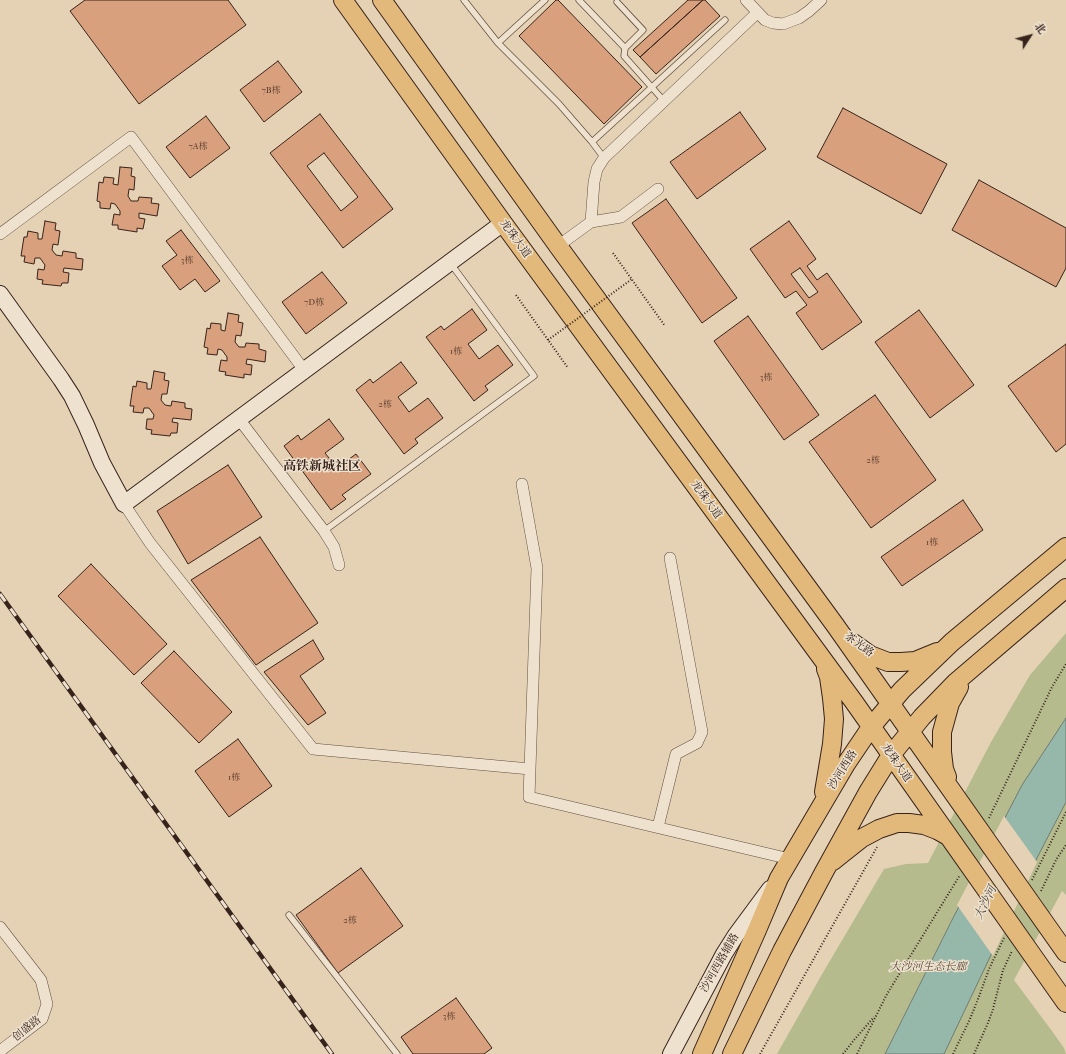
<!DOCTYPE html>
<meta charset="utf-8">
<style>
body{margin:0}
#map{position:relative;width:1066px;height:1054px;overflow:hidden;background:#e5d2b5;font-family:"IM FELL French Canon","Noto Serif SC",serif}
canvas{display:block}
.north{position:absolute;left:1010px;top:16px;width:40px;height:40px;-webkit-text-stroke:3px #eee2cf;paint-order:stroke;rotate:54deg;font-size:11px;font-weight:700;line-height:16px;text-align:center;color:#37231c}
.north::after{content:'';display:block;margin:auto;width:14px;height:18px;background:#37231c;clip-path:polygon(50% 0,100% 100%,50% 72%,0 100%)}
</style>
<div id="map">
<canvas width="1066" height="1054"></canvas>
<div class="north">北</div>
</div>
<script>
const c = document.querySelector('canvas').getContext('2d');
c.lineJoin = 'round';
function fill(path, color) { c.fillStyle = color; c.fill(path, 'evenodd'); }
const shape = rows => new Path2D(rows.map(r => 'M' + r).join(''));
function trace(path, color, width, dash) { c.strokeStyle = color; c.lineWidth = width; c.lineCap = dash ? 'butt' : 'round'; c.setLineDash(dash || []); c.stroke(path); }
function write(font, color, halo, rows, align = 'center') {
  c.font = font + ' "IM FELL French Canon","Noto Serif SC",serif'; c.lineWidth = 3; c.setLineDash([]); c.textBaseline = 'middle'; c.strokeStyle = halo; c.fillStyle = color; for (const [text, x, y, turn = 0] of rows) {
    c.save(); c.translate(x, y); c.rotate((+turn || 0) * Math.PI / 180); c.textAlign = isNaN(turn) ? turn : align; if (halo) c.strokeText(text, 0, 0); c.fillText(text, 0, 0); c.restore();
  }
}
fill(shape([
 [1066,633,1066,895,1062,891,1014,980,1052,1031,1064,1048,1066,1054,777,1054,821,976,884,869,906,864,928,863,991,742,1030,675]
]), '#b5bb8d');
const water = shape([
 [1066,718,1066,802,1038,856,944,1054,885,1054,952,920,1022,785,1066,718]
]);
fill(water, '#96b8ab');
trace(water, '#707c72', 1);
fill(shape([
 [1004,816,1037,862,993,956,957,905]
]), '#e5d2b5');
const building = shape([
 [85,0,228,0,246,25,139,104,70,11,85,0],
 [556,0,558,0,642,87,604,124,519,36,556,0],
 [688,0,703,0,640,57,633,50,688,0],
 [703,0,705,0,720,16,656,74,640,57,703,0],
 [278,61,302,92,264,122,240,90,278,61],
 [843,108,947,164,921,214,817,157,843,108],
 [740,112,766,149,697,199,670,162,740,112],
 [320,114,393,209,343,248,270,153,320,114],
 [324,153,358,197,341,211,307,166,324,153],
 [206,116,230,148,190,178,166,147,206,116],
 [120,167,132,168,131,176,135,177,134,190,129,189,128,196,131,201,138,201,139,197,152,198,151,203,159,204,157,216,139,213,139,218,145,219,143,229,137,228,137,232,118,229,118,225,112,225,114,214,120,215,120,211,115,204,111,203,110,209,100,208,100,202,97,201,99,182,103,183,104,177,114,178,113,184,118,185,120,167],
 [979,180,1066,228,1066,268,1056,287,952,230,979,180],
 [666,199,737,298,702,323,632,223,666,199],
 [45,221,56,223,55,230,60,231,58,245,53,244,52,250,56,255,62,256,63,251,76,253,76,258,83,259,82,270,64,268,63,272,69,273,68,283,62,283,61,286,42,284,43,280,37,279,38,269,44,270,45,265,40,258,35,258,34,264,24,262,25,256,21,256,24,237,27,237,28,231,38,233,38,239,42,239,45,221],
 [789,221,816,259,807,266,817,280,827,273,862,322,822,350,796,313,807,305,796,291,785,298,750,249,789,221],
 [800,268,818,292,809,298,791,274,800,268],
 [181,230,220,281,205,292,195,279,180,290,162,266,177,255,166,241,181,230],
 [322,272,347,303,306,334,282,302,322,272],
 [472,309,487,330,468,344,479,359,498,345,513,365,485,386,488,390,474,401,426,337,441,326,444,330,472,309],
 [919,310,974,385,930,418,875,342,919,310],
 [228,313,239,315,238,322,243,323,241,336,236,335,235,342,239,347,245,347,246,343,259,344,259,349,266,351,265,362,247,359,246,364,252,365,251,375,244,374,244,378,225,375,226,372,219,371,221,360,227,361,227,357,222,350,218,349,217,355,207,354,208,348,204,347,207,328,210,329,211,323,221,324,221,330,225,331,228,313],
 [748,316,819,415,784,440,714,341,748,316],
 [1066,344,1066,444,1056,452,1008,386,1066,344],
 [401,362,417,383,398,397,409,412,428,398,443,418,415,439,418,443,404,454,356,390,370,379,373,383,401,362],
 [154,371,165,373,164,380,169,381,167,394,162,394,161,400,165,405,171,406,172,401,185,403,185,408,192,409,191,420,173,418,172,422,178,423,177,433,171,433,170,436,151,434,152,430,146,429,147,419,153,419,154,415,149,408,144,408,143,413,133,412,134,406,130,406,133,386,136,387,137,381,147,383,147,389,151,389,154,371],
 [875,395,936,480,871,528,809,442,875,395],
 [329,419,344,439,325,453,337,468,356,454,371,474,342,495,346,499,331,510,284,446,298,435,301,440,329,419],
 [228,465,262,517,188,564,157,511,228,465],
 [963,500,983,530,902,586,881,557,963,500],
 [260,537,318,623,256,665,191,580,260,537],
 [91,564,167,644,134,675,58,596,91,564],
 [313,640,324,659,300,676,326,713,308,725,264,672,313,640],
 [174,651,232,712,199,743,141,683,174,651],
 [238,739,272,786,229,817,195,771,238,739],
 [361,868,403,926,338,973,296,915,361,868],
 [456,998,492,1048,484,1054,413,1054,401,1037,456,998]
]);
fill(building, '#d8a07c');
trace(building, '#37231c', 1);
const lane = shape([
 [464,0,498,43,559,104,592,142,604,158],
 [579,0,625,48,624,56,664,101],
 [617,2,643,30,625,48],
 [498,43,545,0],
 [592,142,725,20],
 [324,531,534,376,451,264],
 [289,915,397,1054]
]);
const street = shape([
 [746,0,765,20,773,23,783,24,799,18,809,11,821,0],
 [591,222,594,182,597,169,604,158,757,13],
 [0,234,131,137,304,370],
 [558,246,591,222,621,217,658,189],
 [239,419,324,531,334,547,339,565],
 [522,484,537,568,529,797,790,859],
 [124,504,150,543,313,749,530,769],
 [658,827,676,754,697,743,702,732,670,558],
 [0,927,41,980,47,1004,42,1019,0,1051]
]);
const secondary = shape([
 [0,294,61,379,72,396,86,425,102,463,124,504,503,223],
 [671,1054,724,954,736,935,770,889]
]);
const primary = shape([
 [343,0,503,223,854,702,1066,1003],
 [382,0,558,246,835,625,1066,953],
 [853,643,870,655,888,662,901,662,915,661,937,652],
 [947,777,944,769,942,752,942,732,950,703,959,687],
 [824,792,832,744,834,719,832,698,829,677,826,669],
 [833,861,843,853,862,838,879,829,897,823,909,823,924,825,937,830,946,835],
 [702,1054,757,930,779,878,846,764,871,727,902,690,952,642,1066,547],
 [732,1054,782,951,824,872,868,792,891,755,922,717,956,682,1066,588]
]);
trace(lane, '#624f42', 7);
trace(street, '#624f42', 12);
trace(secondary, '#37231c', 18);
trace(primary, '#37231c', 20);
trace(shape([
 [613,253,665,326],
 [516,295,568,368],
 [989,818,1052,687,1066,664],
 [1032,880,1066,812],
 [1041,891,1056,860,1066,845],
 [760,1054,877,847],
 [843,1054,854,1040,874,1017],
 [857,1054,887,994,960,875],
 [953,1054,970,1019,980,994,989,969,1004,938],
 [974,1054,988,1023,993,1009,1003,970,1012,951]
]), '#37231c', 2, [1, 2]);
trace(lane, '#eee2cf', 5.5);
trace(street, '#eee2cf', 11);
trace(secondary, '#eee2cf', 16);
trace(primary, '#e2b97a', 18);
const rail = shape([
 [0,594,332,1054]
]);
trace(rail, '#37231c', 4.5);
trace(rail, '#eee2cf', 3, [9]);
trace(shape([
 [548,340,632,279]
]), '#37231c', 2, [1, 2]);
write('9px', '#5f4234', null, [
 ["7B栋",271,91],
 ["7A栋",198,147],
 ["3栋",187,261],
 ["7D栋",314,303],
 ["1栋",456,352],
 ["3栋",766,378],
 ["2栋",385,405],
 ["2栋",873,461],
 ["1栋",932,543],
 ["1栋",234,778],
 ["2栋",350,921],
 ["3栋",449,1017]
]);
write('11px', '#37231c', '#eee2cf', [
 ["龙珠大道",515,239,54],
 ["龙珠大道",706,500,54],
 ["茶光路",859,645,36],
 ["龙珠大道",896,763,55],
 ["沙河西路",843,770,-58],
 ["沙河西路辅路",720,963,-60],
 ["创盛路",27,1029,-39]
]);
write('italic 11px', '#564938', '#eee2cf', [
 ["大沙河生态长廊",928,967]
]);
write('italic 12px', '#4f4840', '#eee2cf', [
 ["大沙河",986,903,-64]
]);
write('bold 13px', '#37231c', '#eee2cf', [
 ["高铁新城社区",322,467]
]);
</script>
